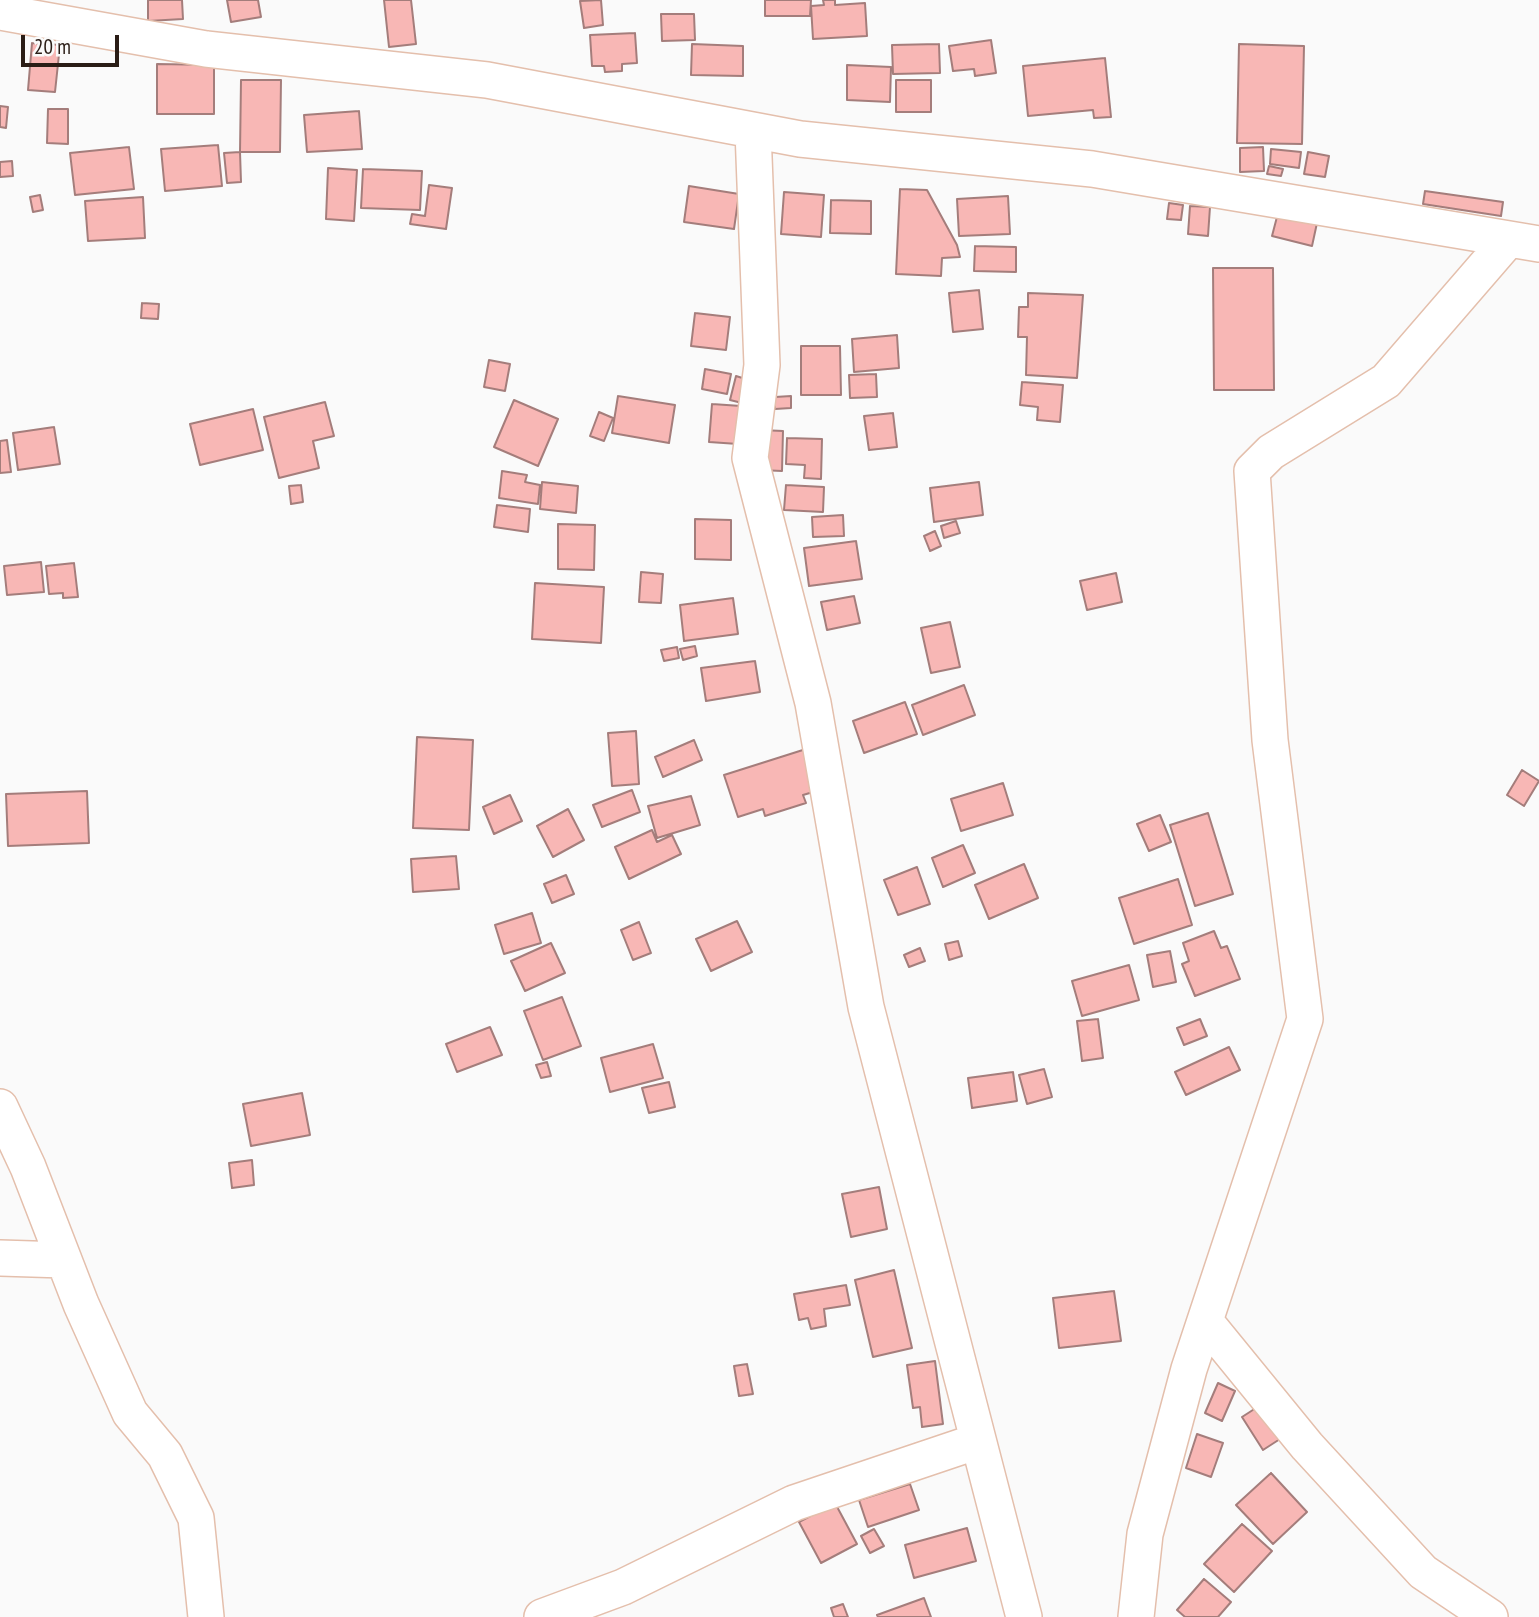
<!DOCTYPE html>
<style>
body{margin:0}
#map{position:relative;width:1539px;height:1617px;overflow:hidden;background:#fafafa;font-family:"PT Sans Narrow",sans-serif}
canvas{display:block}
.scale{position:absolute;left:21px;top:35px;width:98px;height:32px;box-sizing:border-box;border:4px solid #2a1d16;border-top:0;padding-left:9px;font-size:21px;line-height:24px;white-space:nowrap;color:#2a1d16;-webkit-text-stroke:5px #fafafa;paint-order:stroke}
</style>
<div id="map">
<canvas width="1539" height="1617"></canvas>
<div class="scale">20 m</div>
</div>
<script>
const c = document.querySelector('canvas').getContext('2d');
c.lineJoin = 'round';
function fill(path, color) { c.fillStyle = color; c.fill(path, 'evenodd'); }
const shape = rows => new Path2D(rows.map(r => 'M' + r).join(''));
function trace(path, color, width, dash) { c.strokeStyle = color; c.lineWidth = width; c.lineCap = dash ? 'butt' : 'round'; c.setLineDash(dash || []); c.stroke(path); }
const building = shape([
 [148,0,182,0,183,19,148,21,148,0],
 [227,0,258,0,261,17,231,22,227,0],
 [384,0,411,0,416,44,389,47,384,0],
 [601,0,603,25,584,28,580,1,601,0],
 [765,0,811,0,810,16,765,16,765,0],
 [823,0,835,0,835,5,865,3,867,36,813,39,811,6,824,5,823,0],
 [661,14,694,14,695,40,662,41,661,14],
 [635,33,637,63,622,64,622,71,605,72,604,66,592,66,590,35,635,33],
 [991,40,996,73,975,76,974,69,953,71,949,46,991,40],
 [32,43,60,45,55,92,28,90,32,43],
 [692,44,743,46,743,76,691,75,692,44],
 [939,44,940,73,893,74,892,45,939,44],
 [1239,44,1304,46,1302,144,1237,143,1239,44],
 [1105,58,1111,117,1094,118,1093,110,1028,116,1023,66,1105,58],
 [157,64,214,65,214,114,157,114,157,64],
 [847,65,891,67,890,102,847,100,847,65],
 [241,80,281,80,280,152,240,152,241,80],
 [896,80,931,80,931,112,896,112,896,80],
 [0,106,8,107,6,128,0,127,0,106],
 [48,109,68,109,68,144,47,143,48,109],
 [359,111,362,149,307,152,304,115,359,111],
 [218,145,222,186,165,191,161,149,218,145],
 [129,147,134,189,75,195,70,153,129,147],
 [1263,147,1264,171,1240,172,1240,148,1263,147],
 [1271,149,1301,152,1299,168,1270,164,1271,149],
 [240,152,241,182,227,183,224,153,240,152],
 [1308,152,1329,156,1325,177,1304,174,1308,152],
 [12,161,13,176,0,177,0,162,12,161],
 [1269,166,1283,169,1281,176,1267,174,1269,166],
 [328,168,357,170,354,221,326,219,328,168],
 [363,169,422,171,420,210,361,208,363,169],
 [429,185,452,188,446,229,410,224,412,214,425,216,429,185],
 [689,186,739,194,734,229,684,222,689,186],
 [900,189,927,190,957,245,960,257,942,258,941,276,896,274,900,189],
 [1425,191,1503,202,1501,216,1423,204,1425,191],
 [784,192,824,195,821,237,781,234,784,192],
 [40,195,43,210,33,212,30,197,40,195],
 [1008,196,1010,234,959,236,957,199,1008,196],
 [143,197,145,238,88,241,85,201,143,197],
 [831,200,871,201,871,234,830,233,831,200],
 [1169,203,1183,205,1181,220,1167,219,1169,203],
 [1190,206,1210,207,1208,236,1188,234,1190,206],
 [1278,213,1317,223,1312,246,1272,236,1278,213],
 [975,246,1016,247,1016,272,974,271,975,246],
 [1213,268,1273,268,1274,390,1214,390,1213,268],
 [979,290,983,329,953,332,949,293,979,290],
 [1028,293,1083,295,1077,378,1026,375,1027,337,1018,337,1019,307,1028,307,1028,293],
 [142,303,159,304,158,319,141,318,142,303],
 [695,313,730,317,726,350,691,346,695,313],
 [897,335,899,368,854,372,852,339,897,335],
 [801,346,840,346,841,395,801,395,801,346],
 [489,360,510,364,505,391,484,387,489,360],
 [705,369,731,374,727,394,702,389,705,369],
 [876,374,877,397,850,398,849,375,876,374],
 [736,376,752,381,746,404,730,400,736,376],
 [1022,382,1063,385,1060,422,1037,420,1038,407,1020,405,1022,382],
 [618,396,675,405,669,443,612,433,618,396],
 [791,396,791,408,775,409,775,397,791,396],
 [514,400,558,419,538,466,494,447,514,400],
 [325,402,334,436,313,441,319,468,279,478,264,417,325,402],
 [712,404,741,406,738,444,709,442,712,404],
 [253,409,263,450,200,465,190,424,253,409],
 [599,412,613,418,604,441,590,436,599,412],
 [893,413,897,447,869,450,864,416,893,413],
 [54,427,60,464,18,470,13,433,54,427],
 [761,430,783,431,782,471,760,470,761,430],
 [787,438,822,439,821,479,804,478,805,465,786,464,787,438],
 [7,440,11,472,0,473,0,441,7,440],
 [502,471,527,475,525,482,540,485,538,504,499,498,502,471],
 [542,482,578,486,576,513,540,509,542,482],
 [979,482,983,515,934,522,930,488,979,482],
 [301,485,303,502,291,504,289,486,301,485],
 [786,485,824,487,823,512,784,510,786,485],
 [497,505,530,509,528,532,494,527,497,505],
 [843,515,844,536,813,537,812,517,843,515],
 [695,519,731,520,731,560,695,559,695,519],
 [956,521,960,533,944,538,941,526,956,521],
 [558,524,595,525,594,570,558,569,558,524],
 [935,531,941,546,930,551,924,536,935,531],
 [856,541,862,579,809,586,804,548,856,541],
 [41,562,44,592,7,595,4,566,41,562],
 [74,563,78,597,63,598,63,593,49,594,46,566,74,563],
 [641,572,663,574,661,603,639,602,641,572],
 [1116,573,1122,602,1087,610,1080,581,1116,573],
 [535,583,604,587,601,643,532,639,535,583],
 [854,596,860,623,827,630,821,602,854,596],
 [733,598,738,634,684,641,680,605,733,598],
 [950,622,960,667,931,673,921,628,950,622],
 [695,646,697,656,683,660,680,649,695,646],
 [677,647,679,658,664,661,661,650,677,647],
 [755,661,760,692,706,701,701,668,755,661],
 [964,685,975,715,923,735,912,705,964,685],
 [905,702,917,734,864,753,853,721,905,702],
 [636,731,639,784,612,786,608,733,636,731],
 [417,737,473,740,469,830,413,828,417,737],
 [694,740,702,760,663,777,655,757,694,740],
 [806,749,820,790,803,795,806,803,765,816,763,809,738,817,724,775,806,749],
 [1522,770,1539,781,1524,806,1507,795,1522,770],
 [1003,783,1013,815,961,831,951,799,1003,783],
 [632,790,640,812,602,827,593,805,632,790],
 [87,791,89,843,8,846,6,794,87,791],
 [510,795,522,821,494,834,483,807,510,795],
 [691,796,700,825,657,838,648,806,691,796],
 [568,809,584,840,553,857,537,826,568,809],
 [1208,813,1233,894,1195,906,1170,825,1208,813],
 [1160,815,1171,842,1149,851,1137,824,1160,815],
 [652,830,657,842,672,835,681,854,629,879,615,847,652,830],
 [963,845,975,873,943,887,932,858,963,845],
 [456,856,459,889,413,892,411,859,456,856],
 [1024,864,1038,898,989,919,975,885,1024,864],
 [917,867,930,904,898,915,884,880,917,867],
 [566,875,574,894,552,903,544,884,566,875],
 [1178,879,1192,925,1134,944,1119,898,1178,879],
 [532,913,541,943,504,954,495,925,532,913],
 [737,921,752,952,711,971,696,939,737,921],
 [639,922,651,953,633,960,621,930,639,922],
 [1214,931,1221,948,1227,946,1240,979,1195,996,1182,964,1189,961,1183,943,1214,931],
 [958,941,962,956,949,960,945,944,958,941],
 [551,943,565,973,525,991,511,961,551,943],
 [920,948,925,961,909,967,904,955,920,948],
 [1170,951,1176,982,1153,987,1147,955,1170,951],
 [1129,965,1139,1000,1082,1016,1072,981,1129,965],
 [562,997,581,1046,543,1060,524,1011,562,997],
 [1098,1019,1103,1058,1082,1061,1077,1021,1098,1019],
 [1200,1019,1207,1036,1184,1045,1177,1028,1200,1019],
 [490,1027,502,1055,457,1072,446,1044,490,1027],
 [653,1044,663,1078,610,1092,601,1058,653,1044],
 [1229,1047,1240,1070,1186,1095,1175,1072,1229,1047],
 [547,1062,551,1076,541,1078,536,1065,547,1062],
 [1044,1069,1052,1097,1027,1104,1019,1075,1044,1069],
 [1013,1072,1017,1101,972,1108,968,1078,1013,1072],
 [669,1082,675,1107,649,1113,642,1088,669,1082],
 [302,1093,310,1135,251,1146,243,1104,302,1093],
 [252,1160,254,1185,232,1188,229,1163,252,1160],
 [879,1187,887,1229,851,1237,842,1194,879,1187],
 [894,1270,912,1348,873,1357,855,1280,894,1270],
 [846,1285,850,1305,824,1309,826,1326,811,1329,808,1318,799,1320,794,1294,846,1285],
 [1114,1291,1121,1341,1059,1348,1053,1298,1114,1291],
 [935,1361,943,1424,922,1427,920,1407,913,1408,907,1365,935,1361],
 [747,1364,753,1394,739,1396,734,1366,747,1364],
 [1218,1383,1235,1391,1222,1421,1205,1413,1218,1383],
 [1259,1406,1280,1439,1263,1450,1242,1417,1259,1406],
 [1197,1434,1223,1443,1211,1477,1186,1468,1197,1434],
 [1271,1473,1307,1512,1273,1544,1236,1505,1271,1473],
 [910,1484,919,1510,868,1527,859,1500,910,1484],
 [835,1503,857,1544,821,1563,799,1522,835,1503],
 [1242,1524,1272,1551,1234,1592,1204,1564,1242,1524],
 [967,1528,976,1561,914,1578,905,1545,967,1528],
 [874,1529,884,1546,870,1553,861,1536,874,1529],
 [1204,1579,1231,1602,1218,1617,1185,1617,1177,1610,1204,1579],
 [924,1598,931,1617,878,1617,877,1615,924,1598],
 [843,1604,848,1617,834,1617,831,1608,843,1604]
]);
fill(building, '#f8b7b5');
trace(building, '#a47d7b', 2);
const street = shape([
 [0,12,206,49,487,80,800,139,1092,169,1539,244],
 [753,131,762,365,750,458,813,703,866,1007,1024,1617],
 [0,1107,28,1167,81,1304,130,1413,165,1455,196,1518,206,1617],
 [0,1258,64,1260],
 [1205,1321,1307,1446,1423,1572,1490,1617],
 [542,1617,623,1587,794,1503,978,1441],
 [1136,1617,1145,1534,1189,1369,1305,1019,1270,740,1252,471,1271,452,1386,381,1507,241]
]);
trace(street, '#e4bfac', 38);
trace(street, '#fff', 35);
</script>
